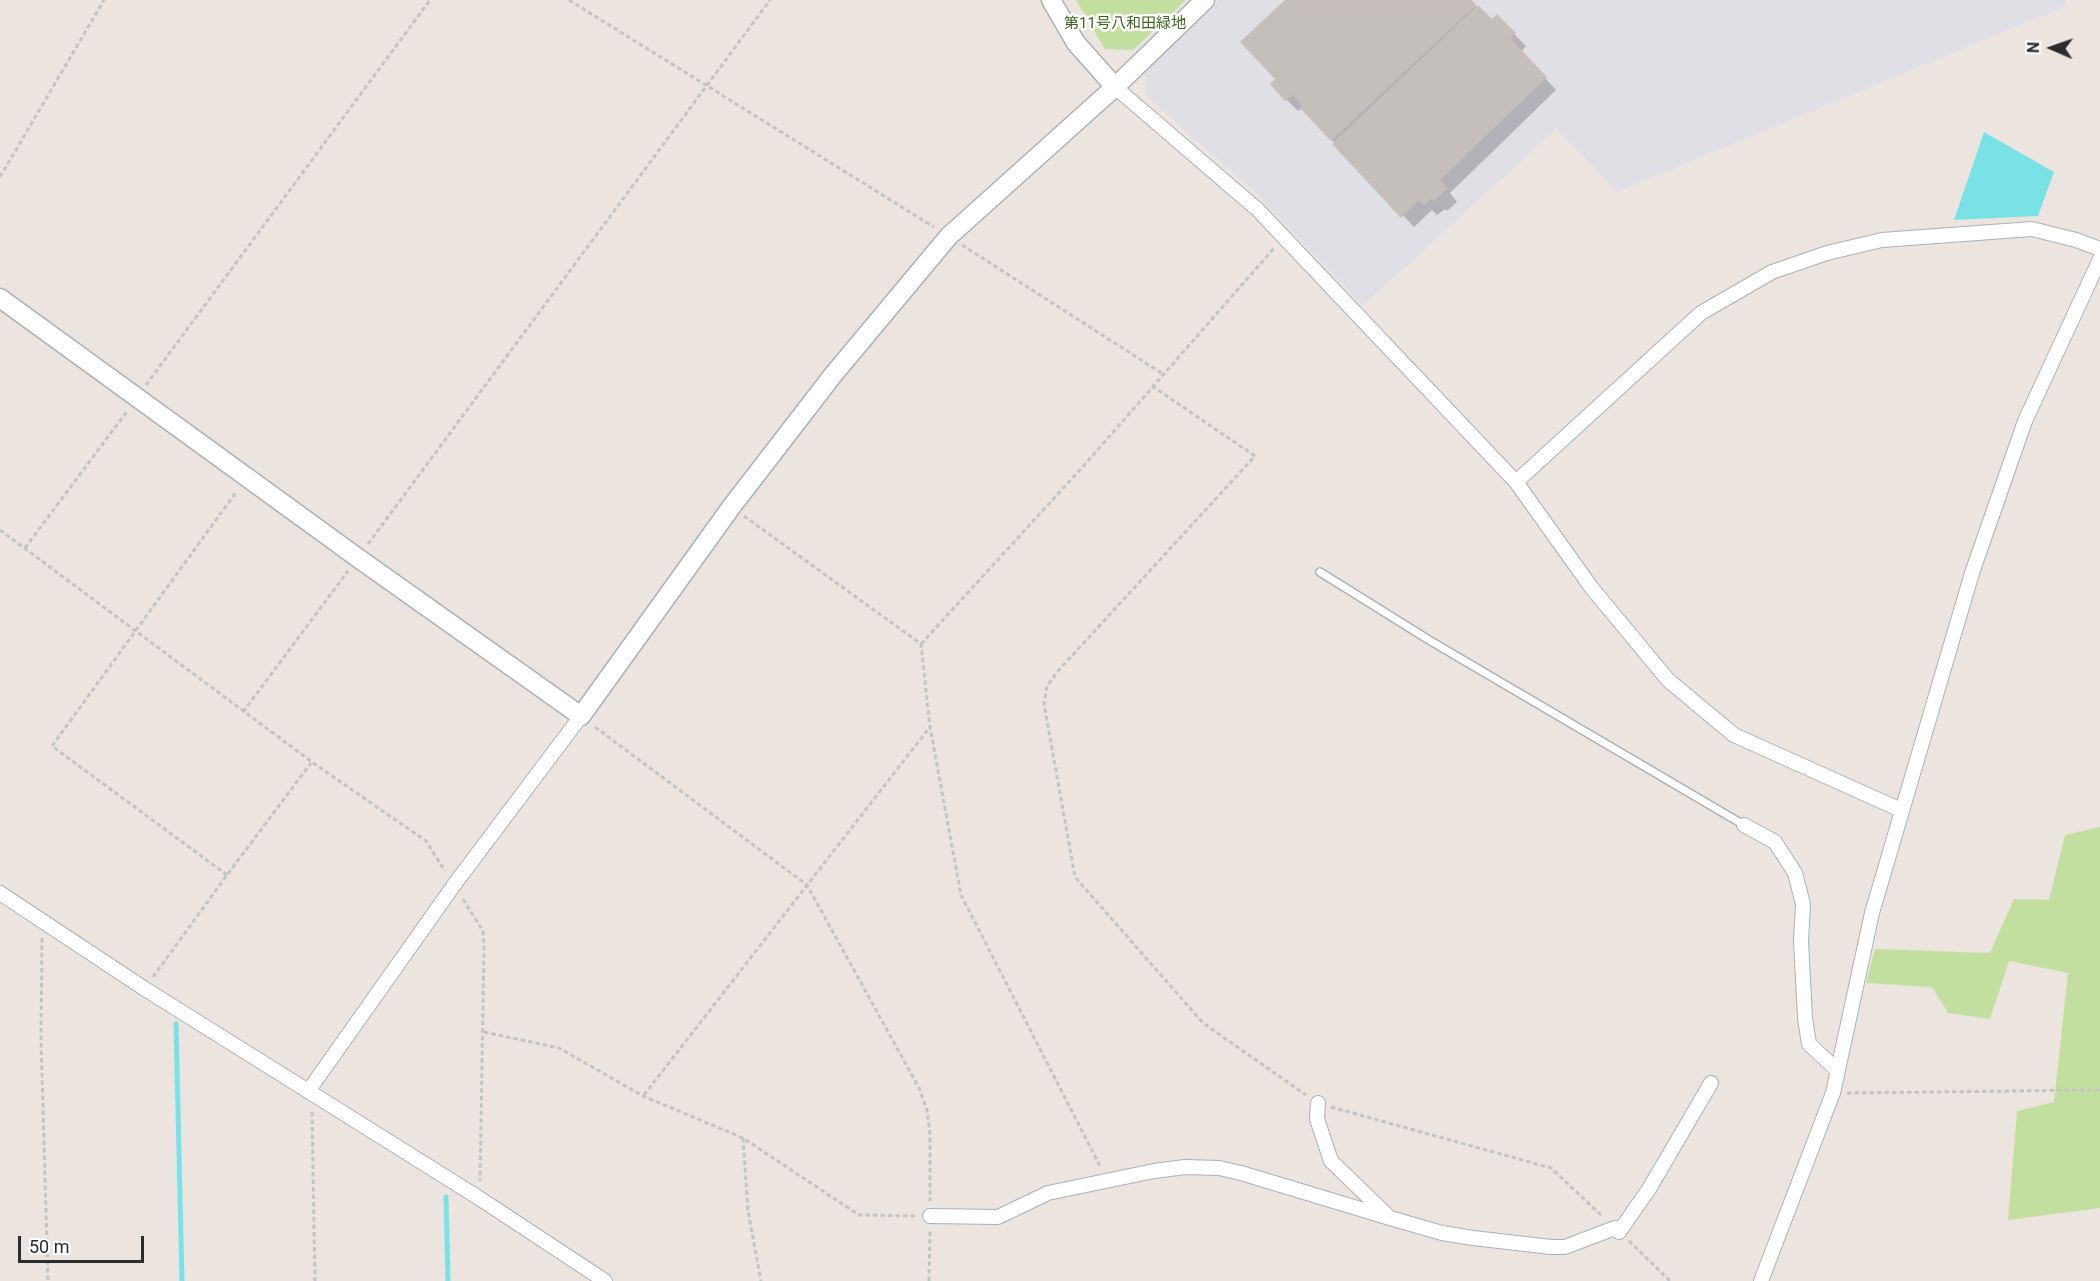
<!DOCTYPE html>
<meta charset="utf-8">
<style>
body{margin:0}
#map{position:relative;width:2100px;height:1281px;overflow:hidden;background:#ece4df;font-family:Roboto,sans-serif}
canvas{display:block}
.north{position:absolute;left:2022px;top:18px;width:60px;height:60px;-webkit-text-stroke:4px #fff;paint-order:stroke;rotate:272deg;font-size:16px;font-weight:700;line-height:24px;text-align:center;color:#2c2c2c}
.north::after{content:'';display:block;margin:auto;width:21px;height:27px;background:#2c2c2c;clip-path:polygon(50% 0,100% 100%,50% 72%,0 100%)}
.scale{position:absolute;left:18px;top:1236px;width:126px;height:27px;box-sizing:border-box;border:3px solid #2c2c2c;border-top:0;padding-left:8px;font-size:18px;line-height:21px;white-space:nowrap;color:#2c2c2c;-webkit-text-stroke:4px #fff;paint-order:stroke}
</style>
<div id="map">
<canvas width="2100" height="1281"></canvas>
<div class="north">N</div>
<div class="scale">50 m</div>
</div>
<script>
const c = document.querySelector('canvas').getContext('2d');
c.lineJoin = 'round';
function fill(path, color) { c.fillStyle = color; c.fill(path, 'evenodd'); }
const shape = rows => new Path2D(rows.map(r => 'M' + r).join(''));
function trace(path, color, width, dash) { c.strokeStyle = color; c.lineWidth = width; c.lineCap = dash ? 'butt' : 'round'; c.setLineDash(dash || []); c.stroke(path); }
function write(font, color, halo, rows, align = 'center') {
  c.font = font + ' Roboto,"Noto Sans JP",sans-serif'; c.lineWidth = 5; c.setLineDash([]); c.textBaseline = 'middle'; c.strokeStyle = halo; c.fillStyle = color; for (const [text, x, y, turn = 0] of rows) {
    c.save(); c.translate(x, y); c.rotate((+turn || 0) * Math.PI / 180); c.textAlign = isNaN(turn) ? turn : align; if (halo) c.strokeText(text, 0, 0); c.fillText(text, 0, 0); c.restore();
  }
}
fill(shape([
 [1218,0,2066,0,2066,6,1617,192,1556,129,1363,306,1259,196,1145,95,1145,70]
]), '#e0dfe6');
fill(shape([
 [1076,0,1186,0,1133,50,1105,49],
 [2100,827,2100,1208,2008,1220,2017,1111,2054,1102,2068,973,2009,961,1990,1019,1948,1013,1932,987,1866,983,1875,949,1990,953,2014,899,2049,900,2065,835]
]), '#c3dfa0');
fill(shape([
 [1984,132,2054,172,2038,216,1954,220]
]), '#7ae2e7');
fill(shape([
 [1288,0,1470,0,1492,22,1509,29,1526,46,1521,52,1556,90,1450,193,1457,202,1447,211,1445,209,1437,215,1432,210,1414,227,1302,108,1298,111,1286,99,1278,79]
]), '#0003');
trace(shape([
 [176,1024,182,1281],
 [446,1197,448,1281]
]), '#7ae2e7', 5);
const building = shape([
 [1286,0,1471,0,1475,5,1331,140,1301,108,1303,106,1293,94,1285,100,1271,84,1276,79,1241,42,1286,0],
 [1478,6,1492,20,1497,15,1515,33,1510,39,1546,77,1439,180,1446,189,1434,200,1432,198,1424,204,1419,199,1401,217,1333,144,1478,6]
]);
fill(building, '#c5bfbb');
trace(building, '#c8bfb9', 1.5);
const service = shape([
 [1320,572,1429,640,1744,825]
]);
const minor = shape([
 [1115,87,1258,210,1516,482,1591,587,1668,680,1734,735,1901,810],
 [1516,482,1701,313,1772,272,1827,253,1882,240,2032,229,2076,240,2100,249],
 [1744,825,1775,842,1795,873,1803,904,1801,941,1805,1018,1809,1044,1837,1070],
 [0,893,145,989,479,1198,605,1281],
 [309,1090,454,885,581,716],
 [1318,1103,1317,1119,1331,1161,1390,1218,1442,1233,1473,1238,1551,1247,1565,1247,1615,1228],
 [930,1216,998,1217,1048,1193,1154,1171,1185,1167,1219,1168,1241,1173,1390,1218],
 [1619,1232,1649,1189,1711,1083],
 [1761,1281,1833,1093,1872,913,1972,573,2025,421,2100,259]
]);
const tertiary = shape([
 [1051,0,1076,43,1115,87],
 [0,298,358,558,581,716,732,506,833,375,949,236,1115,87,1205,0]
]);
trace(service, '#acb1b7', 10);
trace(minor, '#acb1b7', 16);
trace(tertiary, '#acb1b7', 21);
trace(shape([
 [569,0,934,227],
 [0,177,104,0],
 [962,245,1163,374],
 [146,385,430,0],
 [1152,386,1255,456,1058,671,1047,686,1044,704,1075,877,1203,1023,1306,1095],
 [744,516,921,644,930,727,961,895,1101,1168],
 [0,530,312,762,426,841,445,871],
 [368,544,770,0],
 [25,548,128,410],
 [921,644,1087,462,1275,247],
 [243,712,348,571],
 [595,727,807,885,919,1088,927,1110,930,1134,930,1201],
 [227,875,52,746,237,491],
 [463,899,483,931,484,947,480,1181],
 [42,938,41,1038,48,1281],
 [153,977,227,875,311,763],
 [484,1032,559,1048,643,1096,743,1138,859,1215,916,1216],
 [1847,1093,2100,1090],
 [644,1095,930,727],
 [1331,1107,1551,1168,1602,1216],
 [312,1112,315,1281],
 [743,1138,748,1211,761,1281],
 [1629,1241,1670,1281],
 [929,1281,930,1229]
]), '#c4c4c4', 3, [4.5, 3]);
trace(service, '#fff', 7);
trace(minor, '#fff', 14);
trace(tertiary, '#fff', 18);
write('15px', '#3e6520', '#fff', [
 ["第11号八和田緑地",1125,24]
]);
</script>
